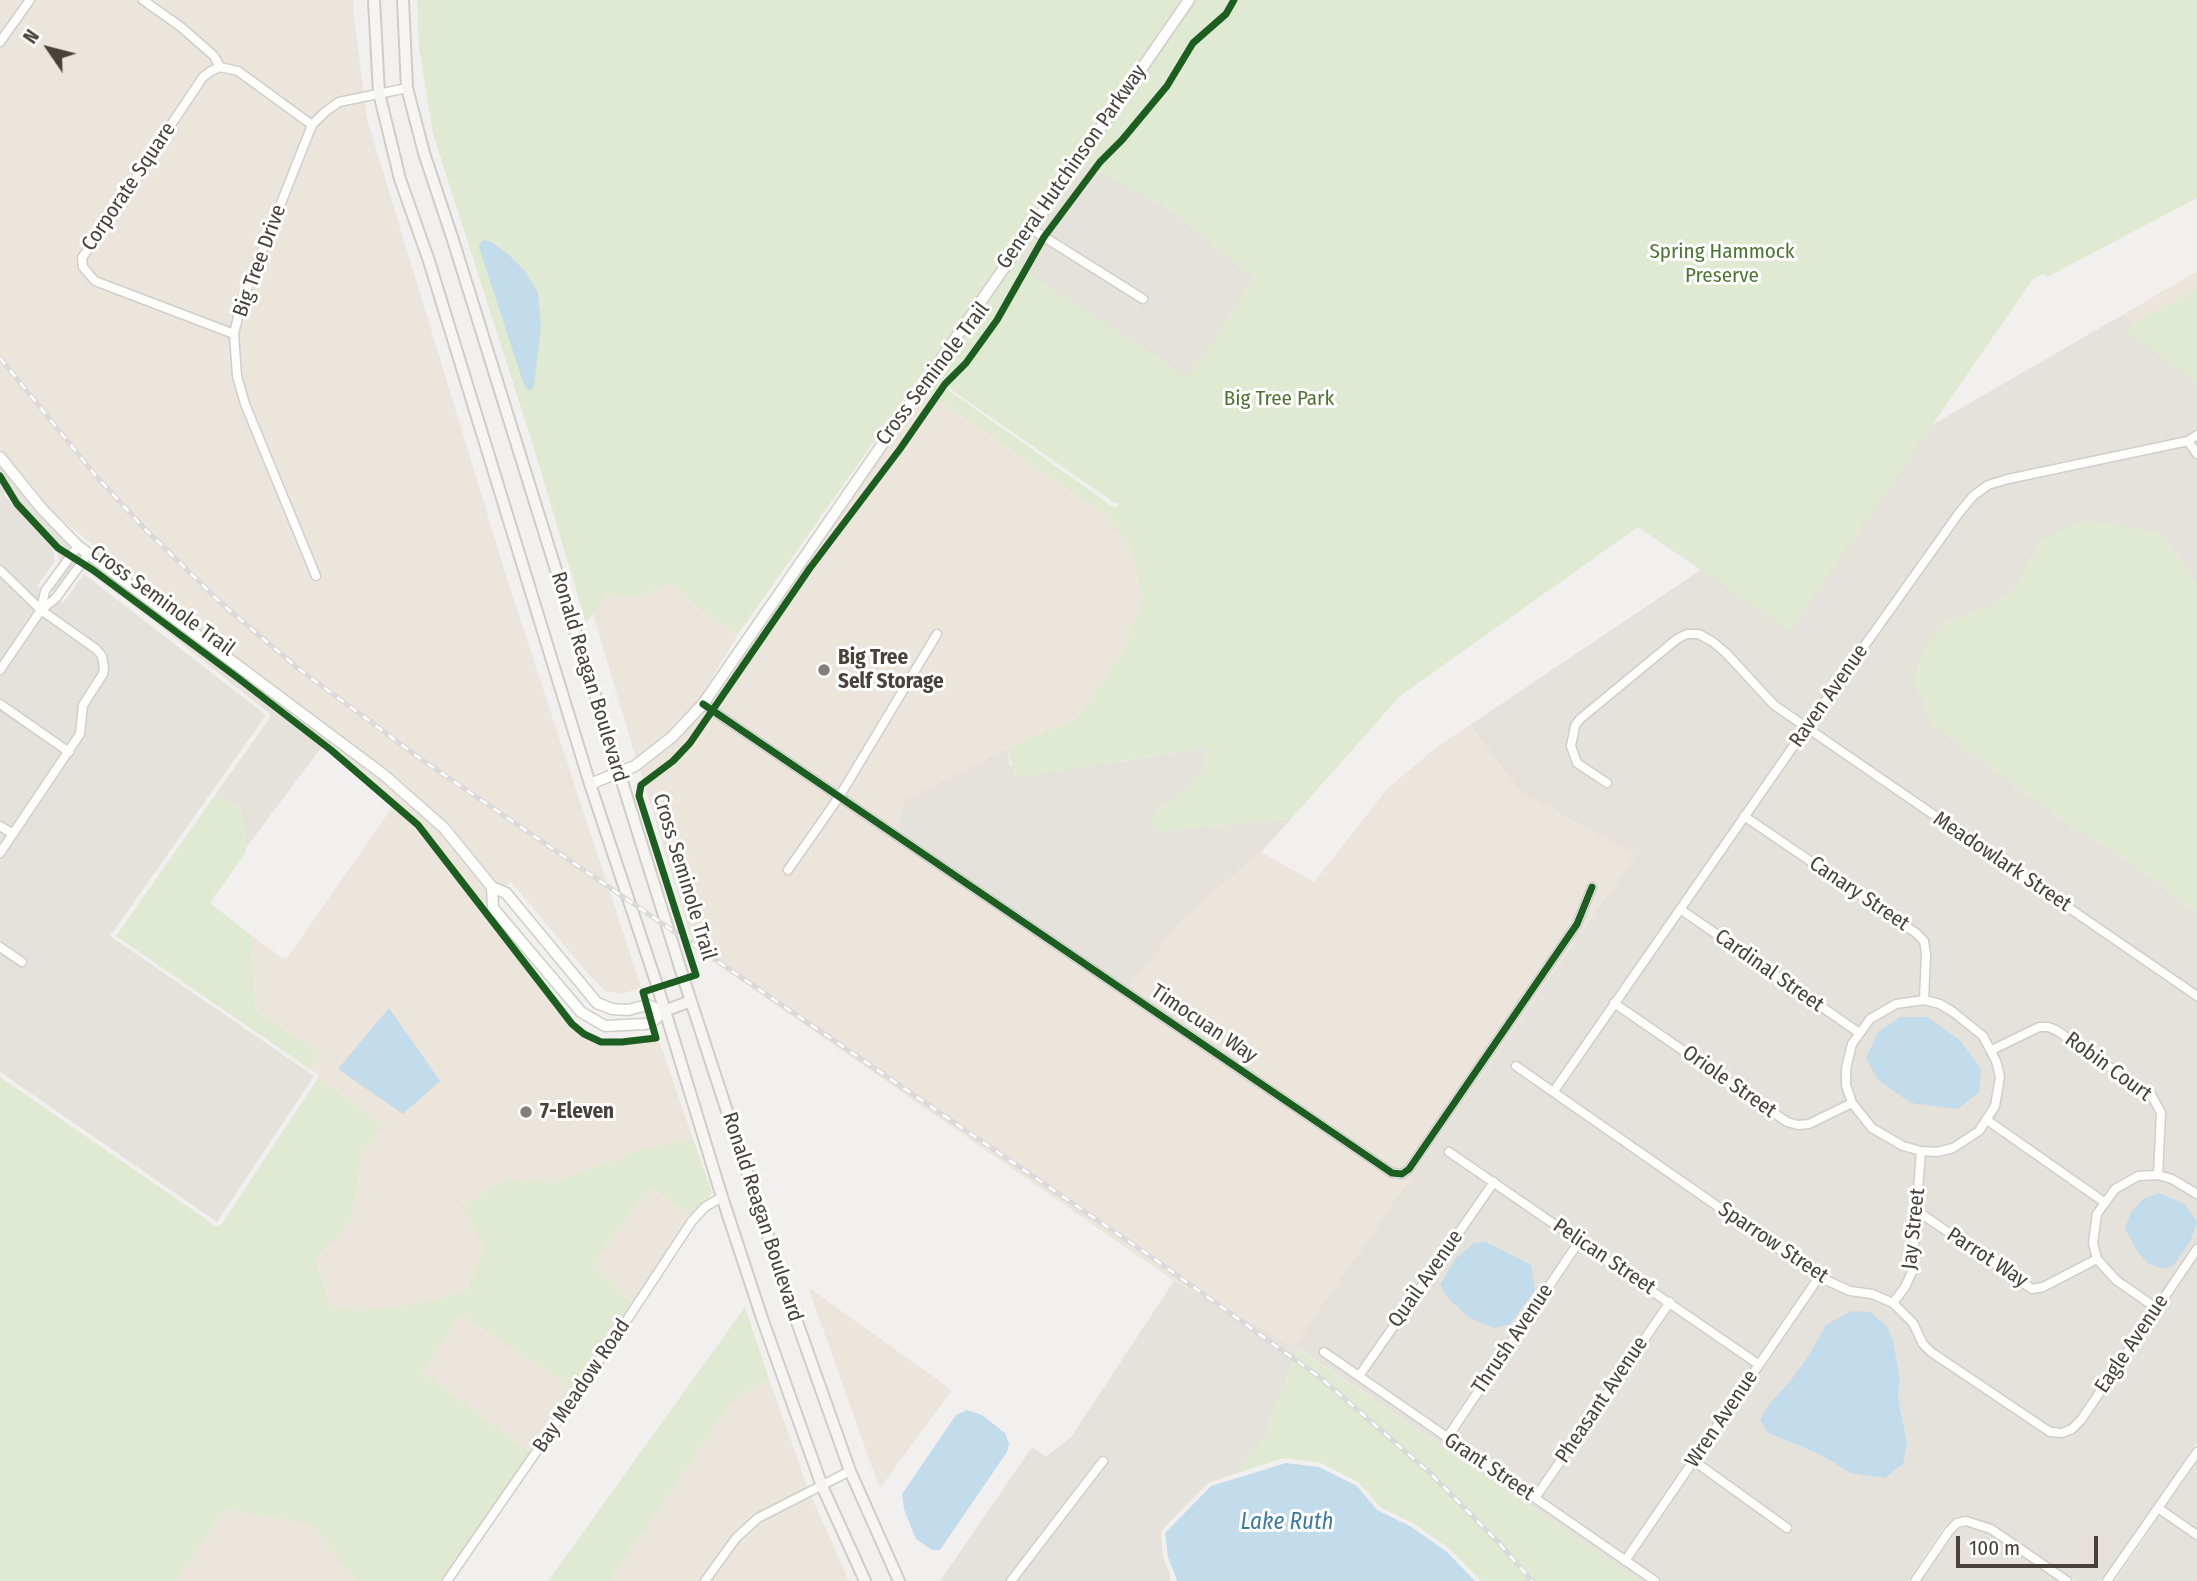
<!DOCTYPE html>
<style>
body{margin:0}
#map{position:relative;width:2197px;height:1581px;overflow:hidden;background:#f2f0ee;font-family:"Fira Sans Condensed",sans-serif}
canvas{display:block}
.north{position:absolute;left:14px;top:14px;width:70px;height:70px;-webkit-text-stroke:5px #fff;paint-order:stroke;rotate:305deg;font-size:19px;font-weight:700;line-height:28px;text-align:center;color:#48423a}
.north::after{content:'';display:block;margin:auto;width:24px;height:32px;background:#48423a;clip-path:polygon(50% 0,100% 100%,50% 72%,0 100%)}
.scale{position:absolute;left:1956px;top:1536px;width:142px;height:32px;box-sizing:border-box;border:4px solid #48423a;border-top:0;padding-left:9px;font-size:21px;line-height:24px;white-space:nowrap;color:#48423a;-webkit-text-stroke:5px #fff;paint-order:stroke}
</style>
<div id="map">
<canvas width="2197" height="1581"></canvas>
<div class="north">N</div>
<div class="scale">100 m</div>
</div>
<script>
const c = document.querySelector('canvas').getContext('2d');
c.lineJoin = 'round';
function fill(path, color) { c.fillStyle = color; c.fill(path, 'evenodd'); }
const shape = rows => new Path2D(rows.map(r => 'M' + r).join(''));
function trace(path, color, width, dash) { c.strokeStyle = color; c.lineWidth = width; c.lineCap = dash ? 'butt' : 'round'; c.setLineDash(dash || []); c.stroke(path); }
function write(font, color, halo, rows, align = 'center') {
  c.font = font + ' "Fira Sans Condensed",sans-serif'; c.lineWidth = 6; c.setLineDash([]); c.textBaseline = 'middle'; c.strokeStyle = halo; c.fillStyle = color; for (const [text, x, y, turn = 0] of rows) {
    c.save(); c.translate(x, y); c.rotate((+turn || 0) * Math.PI / 180); c.textAlign = isNaN(turn) ? turn : align; if (halo) c.strokeText(text, 0, 0); c.fillText(text, 0, 0); c.restore();
  }
}
fill(shape([
 [1083,161,1172,211,1253,277,1217,347,1188,387,1007,271],
 [2124,314,2197,381,2197,584,2160,533,2041,540,2014,590,1986,609,1946,622,1914,682,1933,725,2061,819,2134,864,2187,906,2197,910,2197,1442,2108,1573,2098,1581,2076,1581,1994,1525,1967,1516,1955,1518,1944,1527,1908,1581,1640,1581,1298,1348,1266,1433,1237,1473,1208,1483,1161,1531,1163,1557,1170,1574,1170,1581,940,1581,1032,1447,1046,1457,1071,1437,1174,1281,1294,1345,1635,855,1520,792,1470,725,1821,489],
 [1535,1290,1523,1304,1448,1298],
 [1809,1355,1900,1380,1898,1397,1907,1443,1850,1473,1821,1455,1768,1433,1769,1404,1790,1381],
 [0,465,74,549,85,558,332,742,327,747,321,748,246,848,241,808,215,795,270,718,270,714,155,622,85,570,80,571,61,597,43,585,59,562,57,548,10,495,10,490,0,475],
 [0,482,6,492,4,495,53,549,55,561,37,586,63,603,84,574,266,715,110,936,314,1076,217,1222,0,1072],
 [1209,747,1199,776,1174,800,1156,810,1154,830,1170,830,1291,819,1261,852,1179,923,1127,991,920,851,898,826,904,800,1007,748,1010,766,1117,762],
 [2197,1461,2197,1529,2165,1507],
 [2160,1515,2197,1541,2197,1581,2115,1581],
 [1967,1526,1989,1533,2059,1581,1921,1581,1953,1534,1960,1528]
]), '#e5e2dc');
fill(shape([
 [0,0,354,0,353,8,367,119,508,582,641,987,623,994,605,991,584,969,511,882,504,887,494,883,447,824,388,771,225,650,48,509,0,448],
 [2197,271,2197,381,2124,314],
 [925,391,1104,514,1131,548,1142,597,1124,648,1077,718,1006,748,904,800,898,826,920,851,1127,991,1179,923,1261,852,1314,882,1387,789,1439,745,1470,725,1520,792,1635,855,1294,1345,1297,1348,1174,1281,694,948,640,769,679,739,707,707],
 [670,583,701,610,738,634,699,700,671,731,636,758,586,591,640,597],
 [332,742,381,778,440,831,486,888,488,900,484,904,536,979,577,1025,601,1042,659,1040,693,1139,642,1150,551,1183,507,1180,462,1206,484,1247,466,1291,428,1302,364,1311,329,1309,315,1259,351,1221,362,1153,381,1125,318,1078,317,1074,310,1069,320,1053,256,1011,251,935,282,958,287,958,393,806,391,801,328,747],
 [650,1186,695,1219,634,1305,592,1265],
 [808,1287,952,1390,880,1488,877,1481],
 [460,1314,575,1389,530,1453,422,1372],
 [769,1379,807,1486,849,1581,609,1581,733,1399],
 [225,1509,311,1524,355,1581,175,1581]
]), '#ece5dc');
fill(shape([
 [417,0,2197,0,2197,198,2047,277,2043,274,2033,279,1790,631,1638,527,1400,696,1291,819,1170,830,1154,830,1151,817,1156,810,1174,800,1199,776,1209,747,1015,778,1007,748,1077,718,1124,649,1142,597,1131,548,1104,514,925,391,934,377,924,371,738,634,701,610,670,583,640,597,607,593,586,623,532,442,433,134,419,48],
 [1087,164,1172,211,1253,277,1242,298,1188,377,1017,266],
 [946,386,1115,503,1116,502,1119,504,1115,508,1110,505,947,389],
 [2197,288,2197,383,2123,330],
 [2085,520,2160,533,2197,584,2197,910,2187,906,2134,864,2061,819,1933,725,1914,682,1923,647,1946,622,1986,609,2014,590,2041,540],
 [215,795,241,808,246,852,212,900,211,904,251,935,256,1011,320,1053,310,1069,116,936],
 [0,1077,217,1227,221,1225,318,1078,382,1125,362,1153,351,1221,315,1259,330,1309,364,1311,428,1302,466,1291,484,1247,461,1206,507,1180,551,1183,642,1150,693,1139,712,1192,695,1219,650,1186,592,1265,634,1305,575,1389,460,1314,422,1372,530,1453,441,1581,355,1581,311,1524,225,1509,175,1581,0,1581],
 [745,1307,769,1379,733,1399,609,1581,548,1581],
 [1297,1348,1640,1581,1481,1581,1450,1549,1413,1523,1380,1507,1358,1482,1321,1463,1284,1458,1237,1473,1266,1433]
]), '#e0e9d1');
fill(shape([
 [484,240,490,241,508,254,525,271,538,293,541,326,534,386,530,391,524,385,479,247,480,243],
 [389,1008,440,1081,403,1114,338,1069],
 [1900,1017,1927,1017,1960,1040,1981,1069,1979,1092,1958,1109,1911,1103,1878,1080,1866,1059,1877,1033],
 [2159,1193,2185,1204,2197,1222,2190,1242,2173,1266,2164,1269,2149,1264,2136,1250,2125,1228,2131,1212,2143,1199],
 [1486,1242,1531,1265,1535,1290,1510,1324,1495,1328,1468,1317,1448,1298,1440,1285,1455,1259,1474,1243],
 [1851,1311,1870,1312,1887,1326,1893,1341,1900,1380,1898,1397,1907,1443,1903,1464,1885,1478,1850,1473,1821,1455,1768,1433,1760,1420,1769,1404,1790,1381,1809,1355,1826,1325],
 [967,1410,982,1415,1005,1433,1009,1443,1007,1452,940,1550,932,1550,916,1539,904,1509,902,1494,956,1415],
 [1286,1463,1319,1467,1357,1486,1377,1510,1410,1526,1447,1552,1475,1581,1177,1581,1168,1557,1165,1533,1211,1486]
]), '#c3dceb');
const minor = shape([
 [143,0,181,27,214,56,220,67],
 [0,42,30,0],
 [1030,228,1143,299],
 [234,334,95,281,83,267,82,258,203,77,211,71,220,67,238,71,312,125],
 [2188,441,2197,454],
 [0,570,41,610,96,649,102,656,104,667,103,674,83,705,80,734,0,853],
 [316,576,245,404,237,376,234,334,241,304,312,125,325,112,339,102,407,88],
 [41,610,56,598,88,554],
 [0,670,41,610,45,591,78,546],
 [0,704,69,752],
 [703,704,1392,1173,1402,1174,1409,1169,1577,924,1592,887],
 [1607,783,1577,763,1571,746,1575,726,1580,719,1677,639,1687,634,1699,634,1713,642,1726,653,1774,705,2197,996],
 [1744,816,1916,933,1924,941,1926,954,1924,1000],
 [0,826,13,834],
 [788,870,839,797,937,634],
 [1680,909,1858,1032],
 [0,947,22,962],
 [1924,1000,1940,1004,1953,1012,1983,1036,1996,1061,2000,1077,1995,1106,1979,1131,1953,1148,1937,1152,1921,1151,1903,1146,1872,1128,1852,1103,1846,1085,1846,1069,1852,1044,1870,1019,1896,1004,1924,1000],
 [1614,1003,1787,1122,1798,1125,1809,1124,1852,1103],
 [1992,1050,2039,1027,2048,1027,2056,1030,2152,1096,2161,1113,2158,1175],
 [1516,1066,1819,1277,1850,1291,1872,1294,1893,1303,1913,1323,1923,1344,1931,1352,2050,1432,2062,1433,2072,1429,2081,1420,2197,1249],
 [1554,1091,1806,728,1959,513,1973,496,1988,485,2008,479,2188,441,2197,435],
 [1987,1120,2104,1202],
 [1449,1152,1758,1364],
 [1917,1211,2032,1289,2043,1287,2097,1259],
 [1893,1303,1905,1287,1912,1272,1921,1151],
 [2156,1308,2116,1280,2097,1259,2093,1243,2097,1214,2115,1189,2138,1176,2158,1175,2172,1179,2197,1194],
 [1324,1352,1655,1581],
 [1359,1376,1494,1182],
 [1447,1438,1580,1240],
 [1694,1461,1787,1528],
 [1535,1498,1670,1302],
 [2158,1508,2197,1535],
 [1625,1561,1819,1277],
 [447,1581,617,1335,692,1221,705,1207,722,1197],
 [705,1581,736,1538,758,1518,850,1471],
 [1011,1581,1103,1461],
 [1915,1581,1949,1531,1957,1523,1966,1521,1991,1529,2067,1581],
 [2107,1581,2197,1452]
]);
const tertiary = shape([
 [0,457,42,509,78,546,384,775,444,828,492,887,506,893,597,1003,612,1009,628,1010,647,1005,664,1011,652,1022,645,1024,605,1026,581,1012,493,908,492,887],
 [590,784,635,766,672,737,703,704,1189,0]
]);
const secondary = shape([
 [374,0,379,93,400,179,429,261,590,784,658,988,722,1197,763,1321,822,1486,865,1581],
 [403,0,407,88,424,153,453,240,684,980,786,1291,850,1471,899,1581],
 [664,1011,691,1001]
]);
trace(minor, '#d0cecb', 11);
trace(tertiary, '#d0cecb', 13);
trace(secondary, '#d0cdc5', 14);
trace(minor, '#fdfdfc', 8);
trace(tertiary, '#fdfdfc', 10);
trace(secondary, '#f6f5f1', 10);
const rail = shape([
 [0,358,96,476,143,527,222,604,299,669,421,759,1153,1258,1322,1379,1430,1473,1498,1542,1532,1581]
]);
trace(rail, '#dadada', 5);
trace(rail, '#fff', 2.5, [8]);
trace(shape([
 [0,476,17,504,58,548,93,570,238,678,331,750,418,825,572,1024,584,1034,601,1042,622,1042,656,1038,643,992,696,975,639,796,641,785,673,761,690,743,810,568,900,449,945,384,966,363,997,320,1044,237,1100,162,1122,140,1167,86,1193,43,1226,14,1234,0],
 [703,704,1392,1173,1402,1174,1409,1169,1577,924,1592,887]
]), '#1b5e20', 7);
for (const [x, y, r, color] of [
 [824,670,7,"#847f79"],
 [526,1112,7,"#847f79"]
]) { const dot = new Path2D(); dot.arc(x, y, r, 0, 2 * Math.PI); c.fillStyle = color; c.fill(dot); trace(dot, '#fff', 2.5); }
write('21px', '#48423a', '#fff', [
 ["General Hutchinson Parkway",1072,167,-55],
 ["Corporate Square",129,187,-56],
 ["Big Tree Drive",260,261,-70],
 ["Cross Seminole Trail",933,374,-53],
 ["Cross Seminole Trail",162,601,36],
 ["Ronald Reagan Boulevard",589,677,73],
 ["Raven Avenue",1829,696,-55],
 ["Meadowlark Street",2002,862,34],
 ["Cross Seminole Trail",684,877,73],
 ["Canary Street",1859,894,34],
 ["Cardinal Street",1769,971,35],
 ["Timocuan Way",1204,1024,34],
 ["Robin Court",2108,1067,36],
 ["Oriole Street",1729,1082,35],
 ["Ronald Reagan Boulevard",762,1217,72],
 ["Jay Street",1914,1229,-84],
 ["Sparrow Street",1773,1243,34],
 ["Pelican Street",1604,1257,34],
 ["Parrot Way",1987,1258,33],
 ["Quail Avenue",1426,1279,-55],
 ["Thrush Avenue",1513,1339,-56],
 ["Eagle Avenue",2132,1344,-56],
 ["Bay Meadow Road",582,1386,-56],
 ["Pheasant Avenue",1602,1400,-56],
 ["Wren Avenue",1722,1419,-56],
 ["Grant Street",1489,1467,34]
]);
write('21px', '#4d7532', '#fff', [
 ["Spring Hammock",1722,252],
 ["Preserve",1722,276],
 ["Big Tree Park",1279,399]
]);
write('bold 21px', '#48423a', '#fff', [
 ["Big Tree",838,658],
 ["Self Storage",838,682],
 ["7-Eleven",540,1112]
], 'left');
write('italic 23px', '#3b7aa2', '#fff', [
 ["Lake Ruth",1287,1523]
]);
</script>
